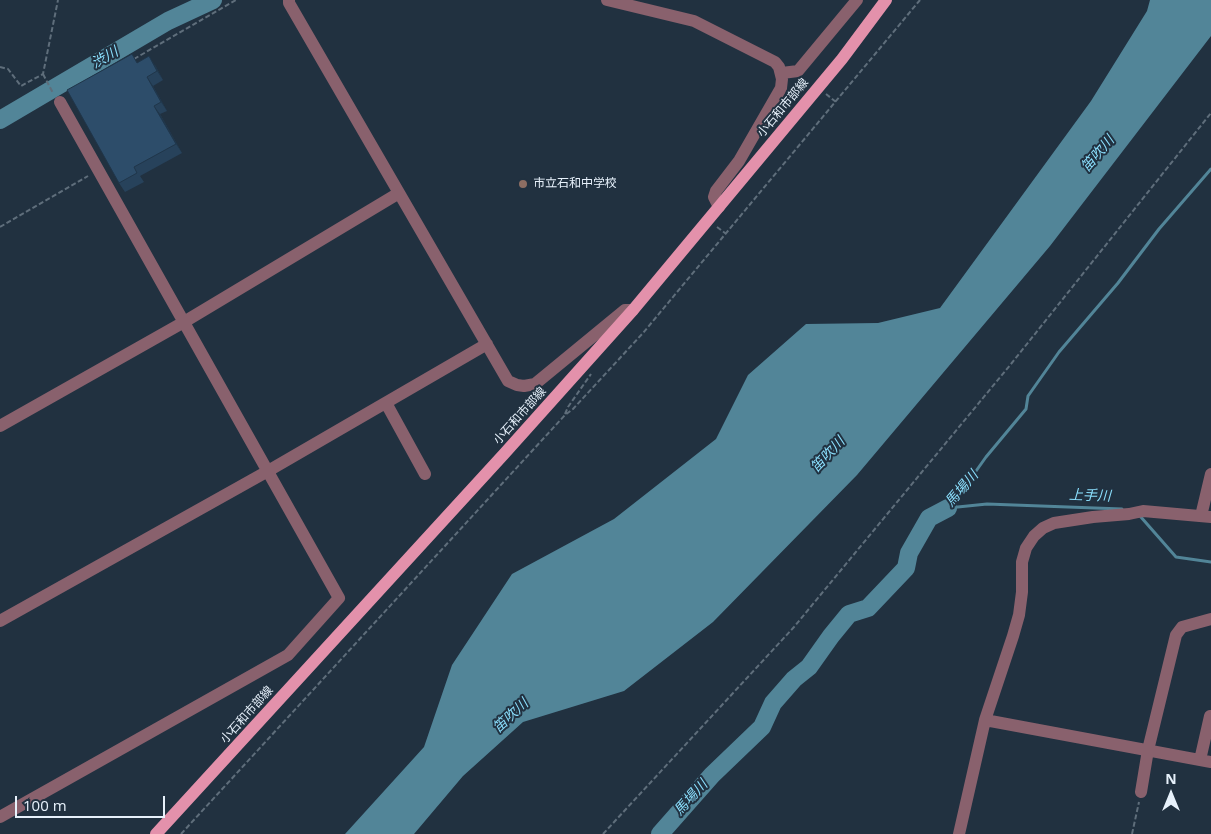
<!DOCTYPE html>
<meta charset="utf-8">
<style>
body{margin:0}
#map{position:relative;width:1211px;height:834px;overflow:hidden;background:#213140;font-family:"Open Sans",sans-serif}
canvas{display:block}
.north{position:absolute;left:1146px;top:769px;width:50px;height:50px;-webkit-text-stroke:4px #213140;paint-order:stroke;rotate:0deg;font-size:14px;font-weight:700;line-height:20px;text-align:center;color:#e7f1fb}
.north::after{content:'';display:block;margin:auto;width:18px;height:22px;background:#e7f1fb;clip-path:polygon(50% 0,100% 100%,50% 72%,0 100%)}
.scale{position:absolute;left:15px;top:796px;width:150px;height:22px;box-sizing:border-box;border:2px solid #e7f1fb;border-top:0;padding-left:6px;font-size:15px;line-height:18px;white-space:nowrap;color:#e7f1fb;-webkit-text-stroke:4px #213140;paint-order:stroke}
</style>
<div id="map">
<canvas width="1211" height="834"></canvas>
<div class="north">N</div>
<div class="scale">100 m</div>
</div>
<script>
const c = document.querySelector('canvas').getContext('2d');
c.lineJoin = 'round';
function fill(path, color) { c.fillStyle = color; c.fill(path, 'evenodd'); }
const shape = rows => new Path2D(rows.map(r => 'M' + r).join(''));
function trace(path, color, width, dash) { c.strokeStyle = color; c.lineWidth = width; c.lineCap = dash ? 'butt' : 'round'; c.setLineDash(dash || []); c.stroke(path); }
function write(font, color, halo, rows, align = 'center') {
  c.font = font + ' "Open Sans","Noto Sans JP",sans-serif'; c.lineWidth = 4; c.setLineDash([]); c.textBaseline = 'middle'; c.strokeStyle = halo; c.fillStyle = color; for (const [text, x, y, turn = 0] of rows) {
    c.save(); c.translate(x, y); c.rotate((+turn || 0) * Math.PI / 180); c.textAlign = isNaN(turn) ? turn : align; if (halo) c.strokeText(text, 0, 0); c.fillText(text, 0, 0); c.restore();
  }
}
fill(shape([
 [1150,0,1211,0,1211,36,1050,246,857,475,713,622,624,691,523,722,463,776,414,834,345,834,424,747,452,665,512,574,614,519,716,439,748,375,806,324,878,323,940,308,1091,101,1147,11]
]), '#528598');
trace(shape([
 [948,508,959,495,986,457,1026,409,1028,396,1059,352,1118,283,1159,229,1211,169],
 [948,508,987,504,1122,509],
 [1140,516,1176,557,1211,562]
]), '#528598', 3);
trace(shape([
 [0,120,168,21,213,0],
 [660,834,712,775,762,727,773,703,794,679,809,667,831,636,849,614,868,608,906,568,909,553,929,518,948,508]
]), '#528598', 18);
trace(shape([
 [134,59,236,0],
 [0,67,8,69,21,86,43,74,58,0],
 [43,74,53,93],
 [826,94,836,102],
 [0,227,88,176],
 [717,227,725,233],
 [565,414,568,407,591,374],
 [181,834,565,415,573,409,643,333,920,0],
 [603,834,794,627,1011,364,1211,113],
 [1132,834,1139,802]
]), '#5f6e7b', 2, [5, 2.5]);
trace(shape([
 [289,0,289,3,508,381,517,385,524,386,535,384,625,310,633,310],
 [607,0,694,21,775,62,779,67,782,79,781,88,739,161,716,191,714,197,719,207],
 [782,73,798,71,857,0],
 [386,403,425,474],
 [0,426,184,322,399,193],
 [1201,516,1211,474],
 [0,621,268,471,487,344],
 [985,720,1211,762],
 [1200,760,1210,716],
 [1141,792,1148,750,1176,635,1182,627,1211,619],
 [0,817,288,655,339,598,60,102],
 [959,834,985,720,1013,636,1019,615,1022,592,1022,562,1026,548,1034,536,1043,528,1054,523,1093,517,1129,514,1143,511,1211,517]
]), '#89616d', 12);
trace(shape([
 [156,834,504,454,633,310,842,59,886,0]
]), '#e391ab', 12);
fill(shape([
 [138,62,155,65,163,80,153,86,167,111,160,114,182,153,140,176,144,182,125,192,119,183]
]), '#27425b');
fill(shape([
 [149,56,155,65,163,80,157,71],
 [147,77,153,86,167,111,161,102],
 [154,106,160,114,182,153,176,144]
]), '#20364a');
const building = shape([
 [132,54,137,63,149,56,157,71,147,77,161,102,154,106,176,144,134,167,137,173,119,183,67,90,132,54]
]);
fill(building, '#2d4d6a');
trace(building, '#20364a', 1);
for (const [x, y, r, color] of [
 [523,184,5,"#8d6e63"]
]) { const dot = new Path2D(); dot.arc(x, y, r, 0, 2 * Math.PI); c.fillStyle = color; c.fill(dot); trace(dot, '#213140', 2); }
write('12px', '#e7f1fb', '#213140', [
 ["小石和市部線",783,108,-50],
 ["小石和市部線",520,416,-48],
 ["小石和市部線",247,715,-48]
]);
write('12px', '#e7f1fb', '#213140', [
 ["市立石和中学校",533,184]
], 'left');
write('italic 14px', '#8adefc', '#213140', [
 ["渋川",105,58,-30],
 ["笛吹川",1098,154,-49],
 ["笛吹川",828,455,-47],
 ["馬場川",962,489,-49],
 ["上手川",1090,496,2],
 ["笛吹川",511,716,-43],
 ["馬場川",691,798,-48]
]);
</script>
